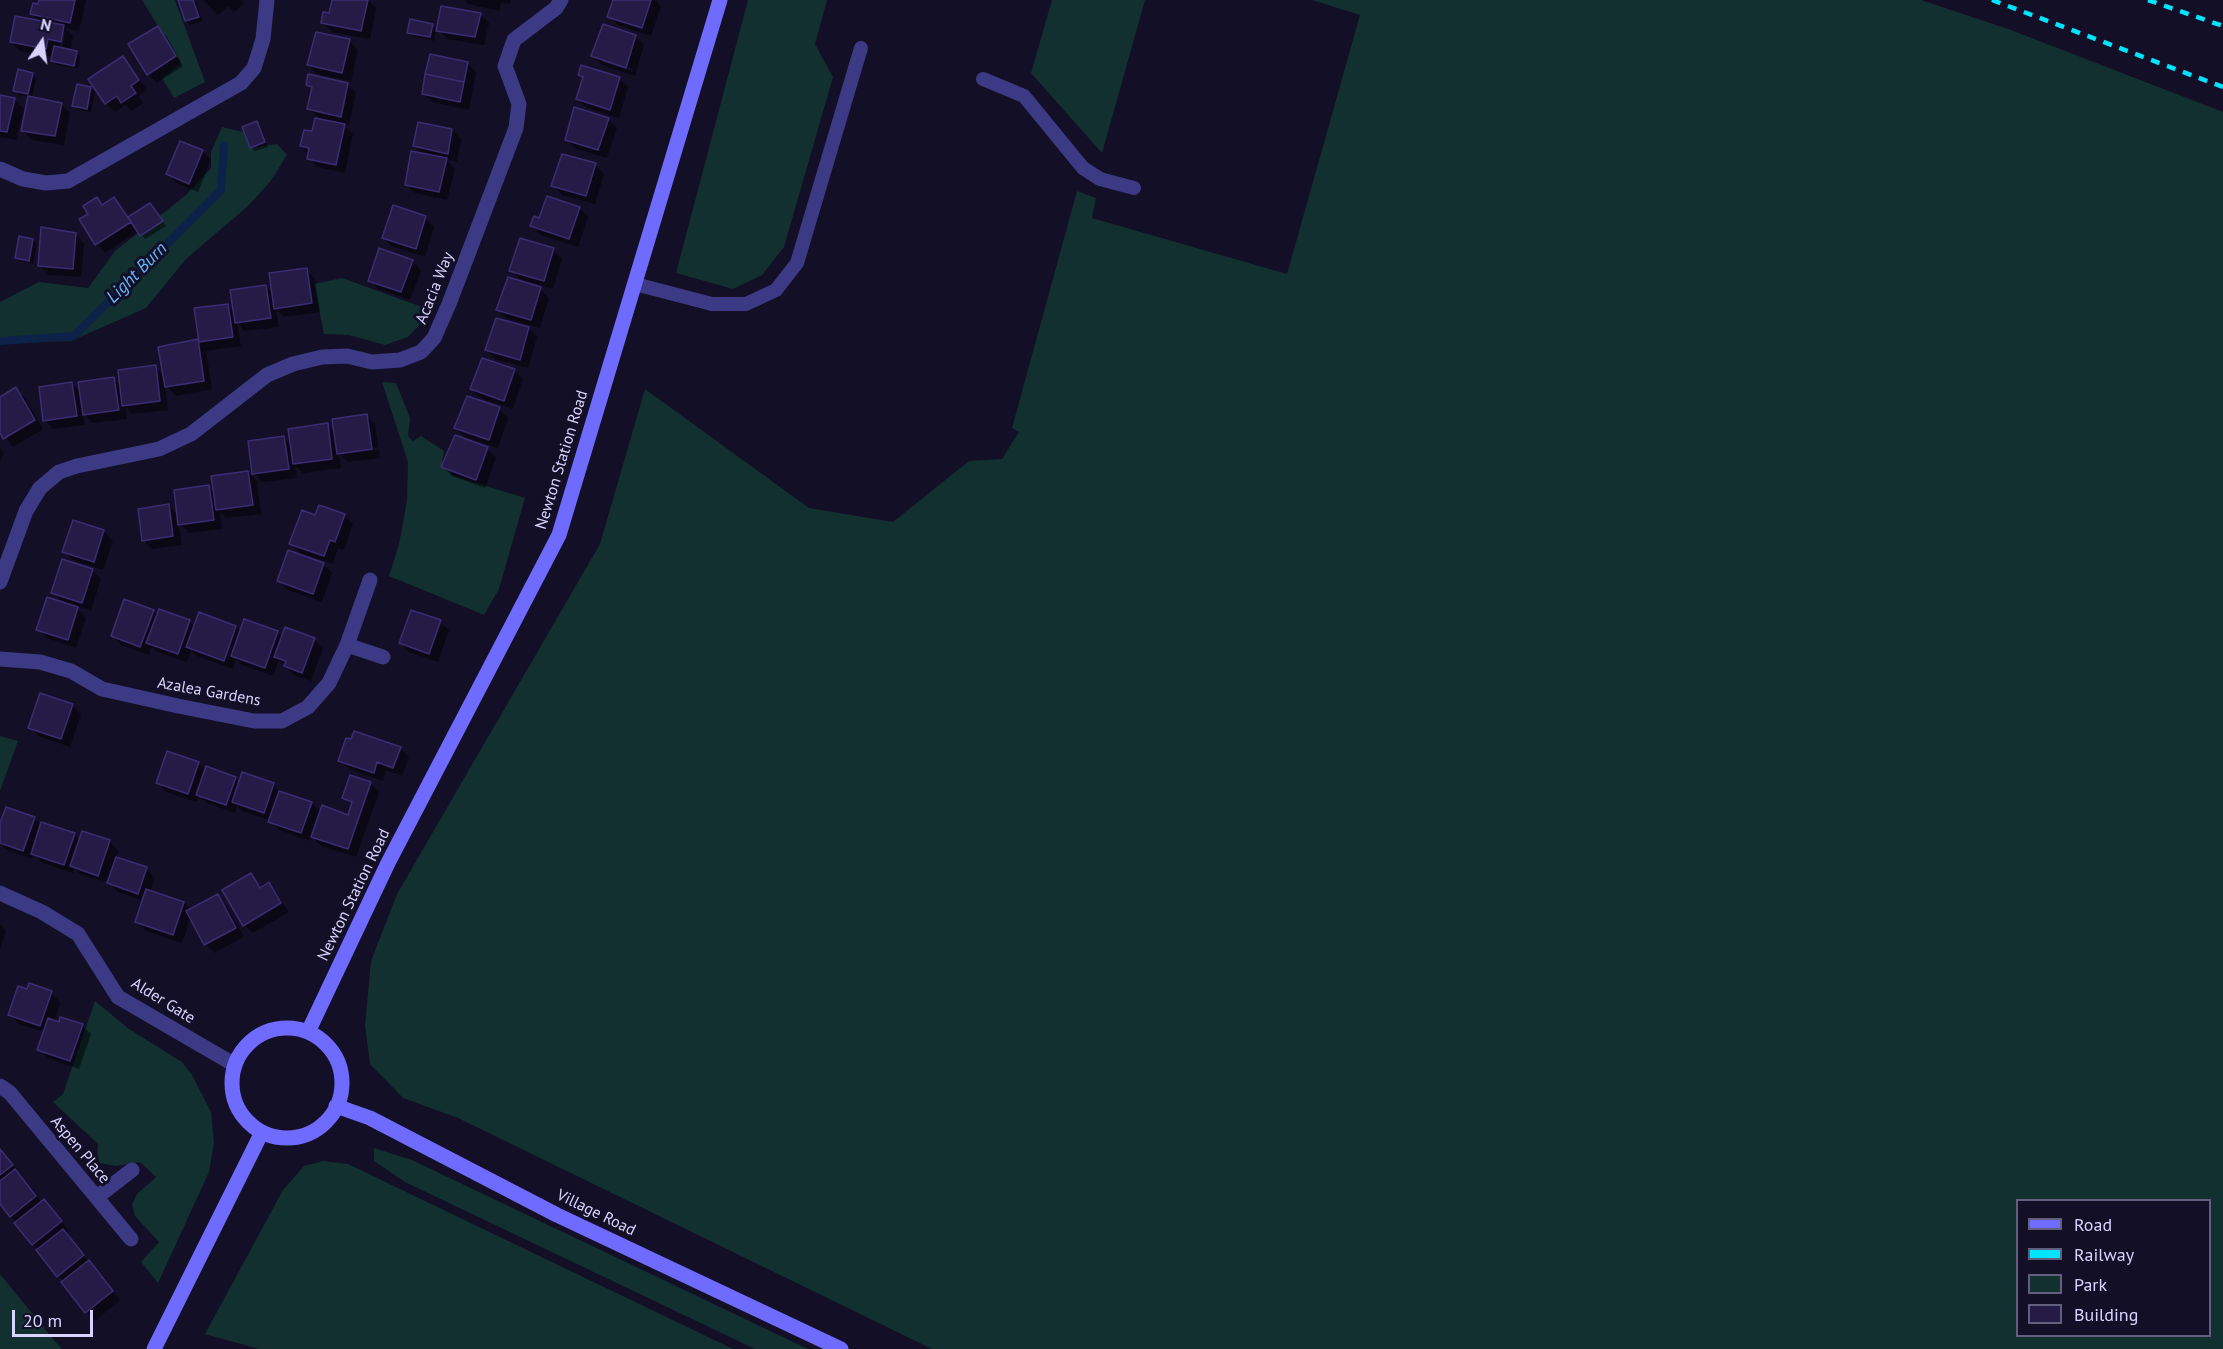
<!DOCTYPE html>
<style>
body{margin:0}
#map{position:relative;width:2223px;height:1349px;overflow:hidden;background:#130f26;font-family:"PT Sans",sans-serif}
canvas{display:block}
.legend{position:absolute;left:2016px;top:1199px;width:195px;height:138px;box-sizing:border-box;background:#130f26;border:2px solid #625e7d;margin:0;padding:8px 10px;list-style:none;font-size:18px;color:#d9d4ff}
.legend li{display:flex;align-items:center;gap:12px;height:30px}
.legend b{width:30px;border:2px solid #625e7d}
.north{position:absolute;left:12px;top:12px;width:60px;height:60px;-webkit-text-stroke:4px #130f26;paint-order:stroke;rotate:13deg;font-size:16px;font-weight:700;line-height:24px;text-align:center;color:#d9d4ff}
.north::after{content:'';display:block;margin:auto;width:21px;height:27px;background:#d9d4ff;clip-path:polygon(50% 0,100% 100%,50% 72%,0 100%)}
.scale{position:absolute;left:12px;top:1310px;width:81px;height:27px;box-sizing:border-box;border:3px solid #d9d4ff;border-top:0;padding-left:8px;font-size:18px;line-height:21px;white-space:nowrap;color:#d9d4ff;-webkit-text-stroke:4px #130f26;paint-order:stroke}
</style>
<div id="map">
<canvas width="2223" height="1349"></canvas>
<ul class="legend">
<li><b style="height:8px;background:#6f6bff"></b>Road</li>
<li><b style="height:8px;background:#00e5ff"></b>Railway</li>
<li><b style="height:16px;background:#12302f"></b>Park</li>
<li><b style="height:16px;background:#241b47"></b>Building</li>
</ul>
<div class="north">N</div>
<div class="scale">20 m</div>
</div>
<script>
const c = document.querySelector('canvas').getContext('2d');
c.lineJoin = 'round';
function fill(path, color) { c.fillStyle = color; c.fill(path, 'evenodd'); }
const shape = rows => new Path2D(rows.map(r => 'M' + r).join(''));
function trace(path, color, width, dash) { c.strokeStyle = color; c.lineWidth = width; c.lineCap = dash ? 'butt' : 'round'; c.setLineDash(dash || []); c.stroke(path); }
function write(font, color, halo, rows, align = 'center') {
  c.font = font + ' "PT Sans",sans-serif'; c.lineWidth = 6; c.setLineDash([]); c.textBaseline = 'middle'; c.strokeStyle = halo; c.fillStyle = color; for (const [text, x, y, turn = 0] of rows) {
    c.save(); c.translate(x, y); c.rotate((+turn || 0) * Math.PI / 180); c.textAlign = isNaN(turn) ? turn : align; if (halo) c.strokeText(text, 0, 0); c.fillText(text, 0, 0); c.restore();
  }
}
fill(shape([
 [142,0,175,0,205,82,174,98,162,78,181,64],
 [748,0,827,0,815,44,833,77,784,247,762,275,733,289,676,273],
 [1052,0,1145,0,1102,153,1031,73],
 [1312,0,1921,0,2011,30,2223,112,2223,1349,932,1349,458,1118,403,1098,370,1064,365,1025,371,961,397,894,600,544,645,389,809,508,893,522,969,461,1002,459,1019,432,1012,428,1077,191,1096,198,1092,218,1287,274,1360,15],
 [2210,1200,2210,1336,2018,1336,2018,1200],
 [222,127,243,132,257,147,277,144,287,155,270,182,248,206,186,259,146,308,71,341,0,343,0,302,39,282,88,288,115,251,186,195,211,168,211,152],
 [342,278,425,308,420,324,408,337,385,345,349,335,324,334,314,284],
 [382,382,396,383,410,418,408,436,413,441,421,436,444,451,442,461,453,466,451,475,525,498,499,589,484,615,389,576,399,544,407,501,408,462],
 [0,736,18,741,0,791],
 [95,1001,129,1029,182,1062,192,1075,211,1112,214,1142,209,1172,158,1283,141,1262,159,1242,135,1216,132,1204,137,1194,156,1177,140,1162,115,1166,100,1163,97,1157,98,1144,53,1102,63,1094],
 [374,1148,412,1160,808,1349,755,1349,405,1182,374,1161],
 [323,1161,348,1164,733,1349,259,1349,205,1334,283,1190,304,1166],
 [0,1274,58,1345,62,1349,0,1349]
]), '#12302f');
fill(shape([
 [41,0,86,0,79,31,65,28,73,36,70,51,80,56,78,69,57,65,53,61,54,57,20,51,11,42,40,22,32,14,39,6],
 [62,32,65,32,62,50,59,49],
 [185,0,196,2,202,21,190,25,186,21],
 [203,0,242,0,244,3,234,12,228,6,218,15],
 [333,0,368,0,376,8,370,39,332,32,323,23,330,15],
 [465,0,511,0,510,4,501,3,499,11,468,4],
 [615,0,655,0,661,6,651,36,618,25,609,16],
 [480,14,489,23,484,45,447,39,438,30],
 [432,26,436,30,434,41,413,36,409,32],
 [158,28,167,37,183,66,157,83,148,74,130,44],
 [636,37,644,45,635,76,602,65,593,56],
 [602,58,633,69,632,71,602,62],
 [349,41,358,50,351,81,317,74,308,65],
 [122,57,147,90,138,96,143,103,132,111,125,105,115,112,106,103],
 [467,63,476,72,469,110,432,102,423,93],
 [32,74,36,78,32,98,61,104,70,113,64,145,32,140,23,131,30,97,19,95,15,91],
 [579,75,619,78,628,87,619,118,587,108,578,99,584,79],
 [347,84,356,93,349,125,341,123,353,134,345,173,317,167,302,146,321,120,308,108,313,90,308,85],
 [91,88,95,92,91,112,78,110,74,105],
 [0,96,15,100,24,109,16,140,0,137],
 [608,119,617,128,607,158,576,149,567,140],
 [257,123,268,147,255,151,251,147],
 [452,130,461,139,457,162,446,159,455,169,447,200,415,193,406,184,424,155,414,146],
 [202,151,211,160,198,192,176,183,168,174],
 [595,165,604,174,595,204,562,195,553,186],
 [97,199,104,205,114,199,130,218,154,209,166,226,145,239,139,231,105,253,97,244,90,214],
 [579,208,588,217,578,247,541,235,532,226,540,220],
 [425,218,434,227,425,257,392,246,383,238],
 [75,234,84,243,81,277,49,275,40,266],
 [33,240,37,244,33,264,20,261,16,257],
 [380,250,412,261,421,270,410,300,378,289,370,280],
 [553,250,562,259,553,289,520,279,511,270],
 [306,270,315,279,320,312,284,317,276,309,279,327,245,331,237,323,241,346,206,351,212,389,176,396,165,385,168,410,133,414,125,406,127,419,93,423,83,413,85,425,53,429,45,421,71,383,81,393,113,379,121,386,155,367,165,377,160,348,200,340,227,305,235,313,266,286,274,294],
 [540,289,549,298,540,328,507,319,498,310],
 [528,328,537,337,528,368,495,359,486,350],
 [514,370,523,379,513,409,480,398,471,389],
 [16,389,25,398,43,429,13,447,0,430,0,399],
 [499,409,508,418,498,448,465,437,456,428],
 [366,416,375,424,378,447,344,451,344,454,379,450,380,458,348,462,339,453,341,468,303,473,295,465,297,478,263,482,254,473,284,438,292,446,327,425,336,433],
 [0,448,4,452,0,462],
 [487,449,496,458,485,488,452,476,443,467],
 [248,472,257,481,261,514,226,518,220,512,222,529,189,533,179,524,182,545,152,549,143,540,169,506,179,516,208,487,215,493],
 [344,515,353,524,344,550,338,548,333,564,307,555,306,558,323,564,332,573,322,602,288,590,279,581,305,558,291,544,316,517],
 [74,522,104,532,113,541,103,570,73,560,64,551],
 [92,570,101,579,91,611,74,605,86,618,76,648,47,638,38,629,65,605,53,592],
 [153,611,158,616,160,611,189,621,195,627,200,614,236,627,241,633,277,632,283,638,314,639,323,648,311,681,294,675,279,660,273,676,242,665,236,659,233,669,197,656,191,650,187,662,157,652,152,647,149,655,121,645,112,636],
 [440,622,449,630,438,662,409,652,400,643],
 [72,705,81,714,70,747,39,736,30,727],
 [400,748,409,757,402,776,386,770,383,781,349,769,340,760],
 [198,763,206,771,235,778,240,783,273,784,283,794,311,803,321,813,349,816,352,806,344,797,351,776,362,813,371,784,379,792,356,857,321,846,312,836,310,841,279,830,270,820,242,811,237,806,235,813,207,803,199,796,197,802,166,792,158,783],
 [34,818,42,826,74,834,80,841,83,832,110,842,118,851,116,858,146,869,155,878,150,892,184,903,191,910,217,896,226,905,244,937,214,953,205,944,191,917,182,943,146,931,137,922,144,901,118,892,108,882,81,875,74,868,73,873,41,862,34,855,32,859,5,849,0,844,0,828],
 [251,875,262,888,269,884,289,912,253,933,244,925],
 [0,924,6,930,0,949],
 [51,993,60,1002,54,1022,82,1025,91,1034,79,1069,48,1058,39,1049,45,1032,19,1024,10,1015],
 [0,1149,42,1202,52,1210,69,1231,66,1234,120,1300,95,1321,0,1202]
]), '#0007');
trace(shape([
 [0,341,74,336,221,190,224,145]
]), '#0c2248', 8);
const building = shape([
 [39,0,75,0,70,23,30,14,33,3,38,4,39,0],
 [178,0,193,0,199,17,185,21,178,0],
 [332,0,368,0,361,31,321,23,323,12,329,13,332,0],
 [613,0,651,0,642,28,607,17,613,0],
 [441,6,481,13,475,37,436,31,441,6],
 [15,16,64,25,61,42,48,39,46,49,10,42,15,16],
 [410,19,433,24,430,37,407,33,410,19],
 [603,24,636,35,626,68,591,56,603,24],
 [158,26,176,56,147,75,128,44,158,26],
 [316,32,350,39,342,73,307,65,316,32],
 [54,46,77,51,74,66,51,61,54,46],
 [430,54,468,62,464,82,425,74,430,54],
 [123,56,139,80,131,86,136,93,121,103,117,96,105,104,88,79,123,56],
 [581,65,620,77,610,110,576,99,583,77,578,75,581,65],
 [18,69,33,73,28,94,13,91,18,69],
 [308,74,348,83,341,117,307,109,312,87,306,85,308,74],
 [425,74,464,82,460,102,422,94,425,74],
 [77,84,91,87,87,109,72,106,77,84],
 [0,95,15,98,7,132,0,131,0,95],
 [28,96,62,103,55,136,21,131,28,96],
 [574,107,609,118,598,150,565,140,574,107],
 [315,118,345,124,336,165,307,159,309,148,300,146,304,130,312,131,315,118],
 [257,121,265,142,250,148,242,127,257,121],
 [418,122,452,129,448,154,413,146,418,122],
 [180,141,203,150,189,184,166,174,180,141],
 [411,151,447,158,439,192,405,185,411,151],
 [562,154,596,163,586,196,551,186,562,154],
 [547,196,580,207,569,239,530,226,534,216,539,218,547,196],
 [97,197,102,205,114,197,131,222,95,245,79,219,88,214,83,206,97,197],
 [150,203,163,221,140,236,128,217,150,203],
 [393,205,426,216,416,249,382,238,393,205],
 [41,227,76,233,73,269,38,266,41,227],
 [19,236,33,239,29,261,15,258,19,236],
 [520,238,554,248,544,281,509,271,520,238],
 [379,248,413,260,401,292,368,281,379,248],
 [307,268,312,303,274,309,269,273,307,268],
 [508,277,541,287,531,320,496,310,508,277],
 [266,285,271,318,235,323,230,290,266,285],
 [228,304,233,337,199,342,194,308,228,304],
 [496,318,529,327,520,360,485,350,496,318],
 [198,339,204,381,165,387,158,347,198,339],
 [482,358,515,369,504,401,470,389,482,358],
 [156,365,160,401,122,406,118,370,156,365],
 [114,377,119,410,83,415,78,382,114,377],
 [72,382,77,416,43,421,39,387,72,382],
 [16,387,35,420,3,439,0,433,0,397,16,387],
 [467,396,500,407,489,440,454,428,467,396],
 [367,414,372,449,337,454,332,419,367,414],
 [328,423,332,459,293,464,288,429,328,423],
 [455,435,488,447,476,480,441,467,455,435],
 [284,436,289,469,252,474,248,441,284,436],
 [248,471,253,505,216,510,211,476,248,471],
 [209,485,214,520,178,525,174,490,209,485],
 [169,504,173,536,142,541,138,509,169,504],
 [319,505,345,514,335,542,330,540,324,556,289,544,302,510,315,515,319,505],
 [73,520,104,530,94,562,62,552,73,520],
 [288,550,324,563,313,594,277,581,288,550],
 [62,559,93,569,82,603,51,593,62,559],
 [47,597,78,607,68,640,36,630,47,597],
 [124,599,154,610,140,647,111,636,124,599],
 [159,609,190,620,178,654,146,643,159,609],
 [411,610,441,620,429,654,399,643,411,610],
 [199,612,236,626,224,661,186,647,199,612],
 [244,619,278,631,265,668,231,656,244,619],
 [285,627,315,638,302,673,284,666,286,661,274,657,285,627],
 [40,693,73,704,61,739,28,728,40,693],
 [354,731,401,747,393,768,377,762,374,773,338,761,346,738,351,739,354,731],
 [167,751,199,762,188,794,156,783,167,751],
 [206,766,236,777,226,805,196,795,206,766],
 [242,772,274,783,264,813,232,802,242,772],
 [350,775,371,782,348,849,311,837,322,805,348,815,352,802,342,798,350,775],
 [279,791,312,802,301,833,268,822,279,791],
 [6,807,35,817,23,851,0,843,0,823,6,807],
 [41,822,75,833,64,865,31,854,41,822],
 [82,831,110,840,98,876,70,866,82,831],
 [116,857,147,867,138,894,107,883,116,857],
 [251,873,260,888,269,882,281,903,243,926,222,890,251,873],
 [146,889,184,902,173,935,135,922,146,889],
 [218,894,236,928,204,945,186,911,218,894],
 [29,983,52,991,40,1026,8,1015,18,986,27,989,29,983],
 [60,1017,83,1024,70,1061,37,1050,48,1018,59,1022,60,1017],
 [0,1149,13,1165,0,1175,0,1149],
 [15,1169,36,1196,10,1217,0,1204,0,1181,15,1169],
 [44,1199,62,1221,32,1245,14,1223,44,1199],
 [63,1229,84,1255,57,1277,36,1250,63,1229],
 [89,1260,113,1291,85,1313,61,1282,89,1260]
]);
fill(building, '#241b47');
trace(building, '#3b2d73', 1.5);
trace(shape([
 [983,79,1024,96,1083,168,1100,179,1134,188],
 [635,284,712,304,746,304,776,290,797,263,861,48]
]), '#3d3a85', 14);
trace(shape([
 [0,169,23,179,46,183,68,181,241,83,254,68,263,39,267,0],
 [0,582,26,511,40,488,59,472,77,466,159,449,191,434,267,375,293,364,322,357,347,356,372,362,400,360,421,352,434,338,449,304,516,128,519,104,505,66,514,40,556,8,561,0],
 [347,645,383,657],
 [0,659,40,662,71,671,102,689,178,706,254,721,282,721,308,707,329,683,347,645,370,580],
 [0,893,42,912,78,934,118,997,235,1065],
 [0,1086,10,1093,131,1239],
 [97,1197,132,1170]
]), '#3d3a85', 15);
trace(shape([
 '232 1083a55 55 0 1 1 110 0a55 55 0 1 1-110 0Z',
 [308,1032,388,863,559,535,720,0],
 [336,1106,370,1118,557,1215,841,1349],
 [154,1349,262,1132]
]), '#6f6bff', 15);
trace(shape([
 [1992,0,2223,87],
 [2148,0,2223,26]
]), '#00e5ff', 4.5, [9, 8]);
write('16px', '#d9d4ff', '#130f26', [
 ["Acacia Way",435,288,-68],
 ["Newton Station Road",562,460,-73],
 ["Azalea Gardens",209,692,10],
 ["Newton Station Road",354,895,-64],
 ["Alder Gate",163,1001,32],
 ["Aspen Place",80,1150,50],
 ["Village Road",596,1213,26]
]);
write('italic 18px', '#62b6ff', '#130f26', [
 ["Light Burn",137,273,-45]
]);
</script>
